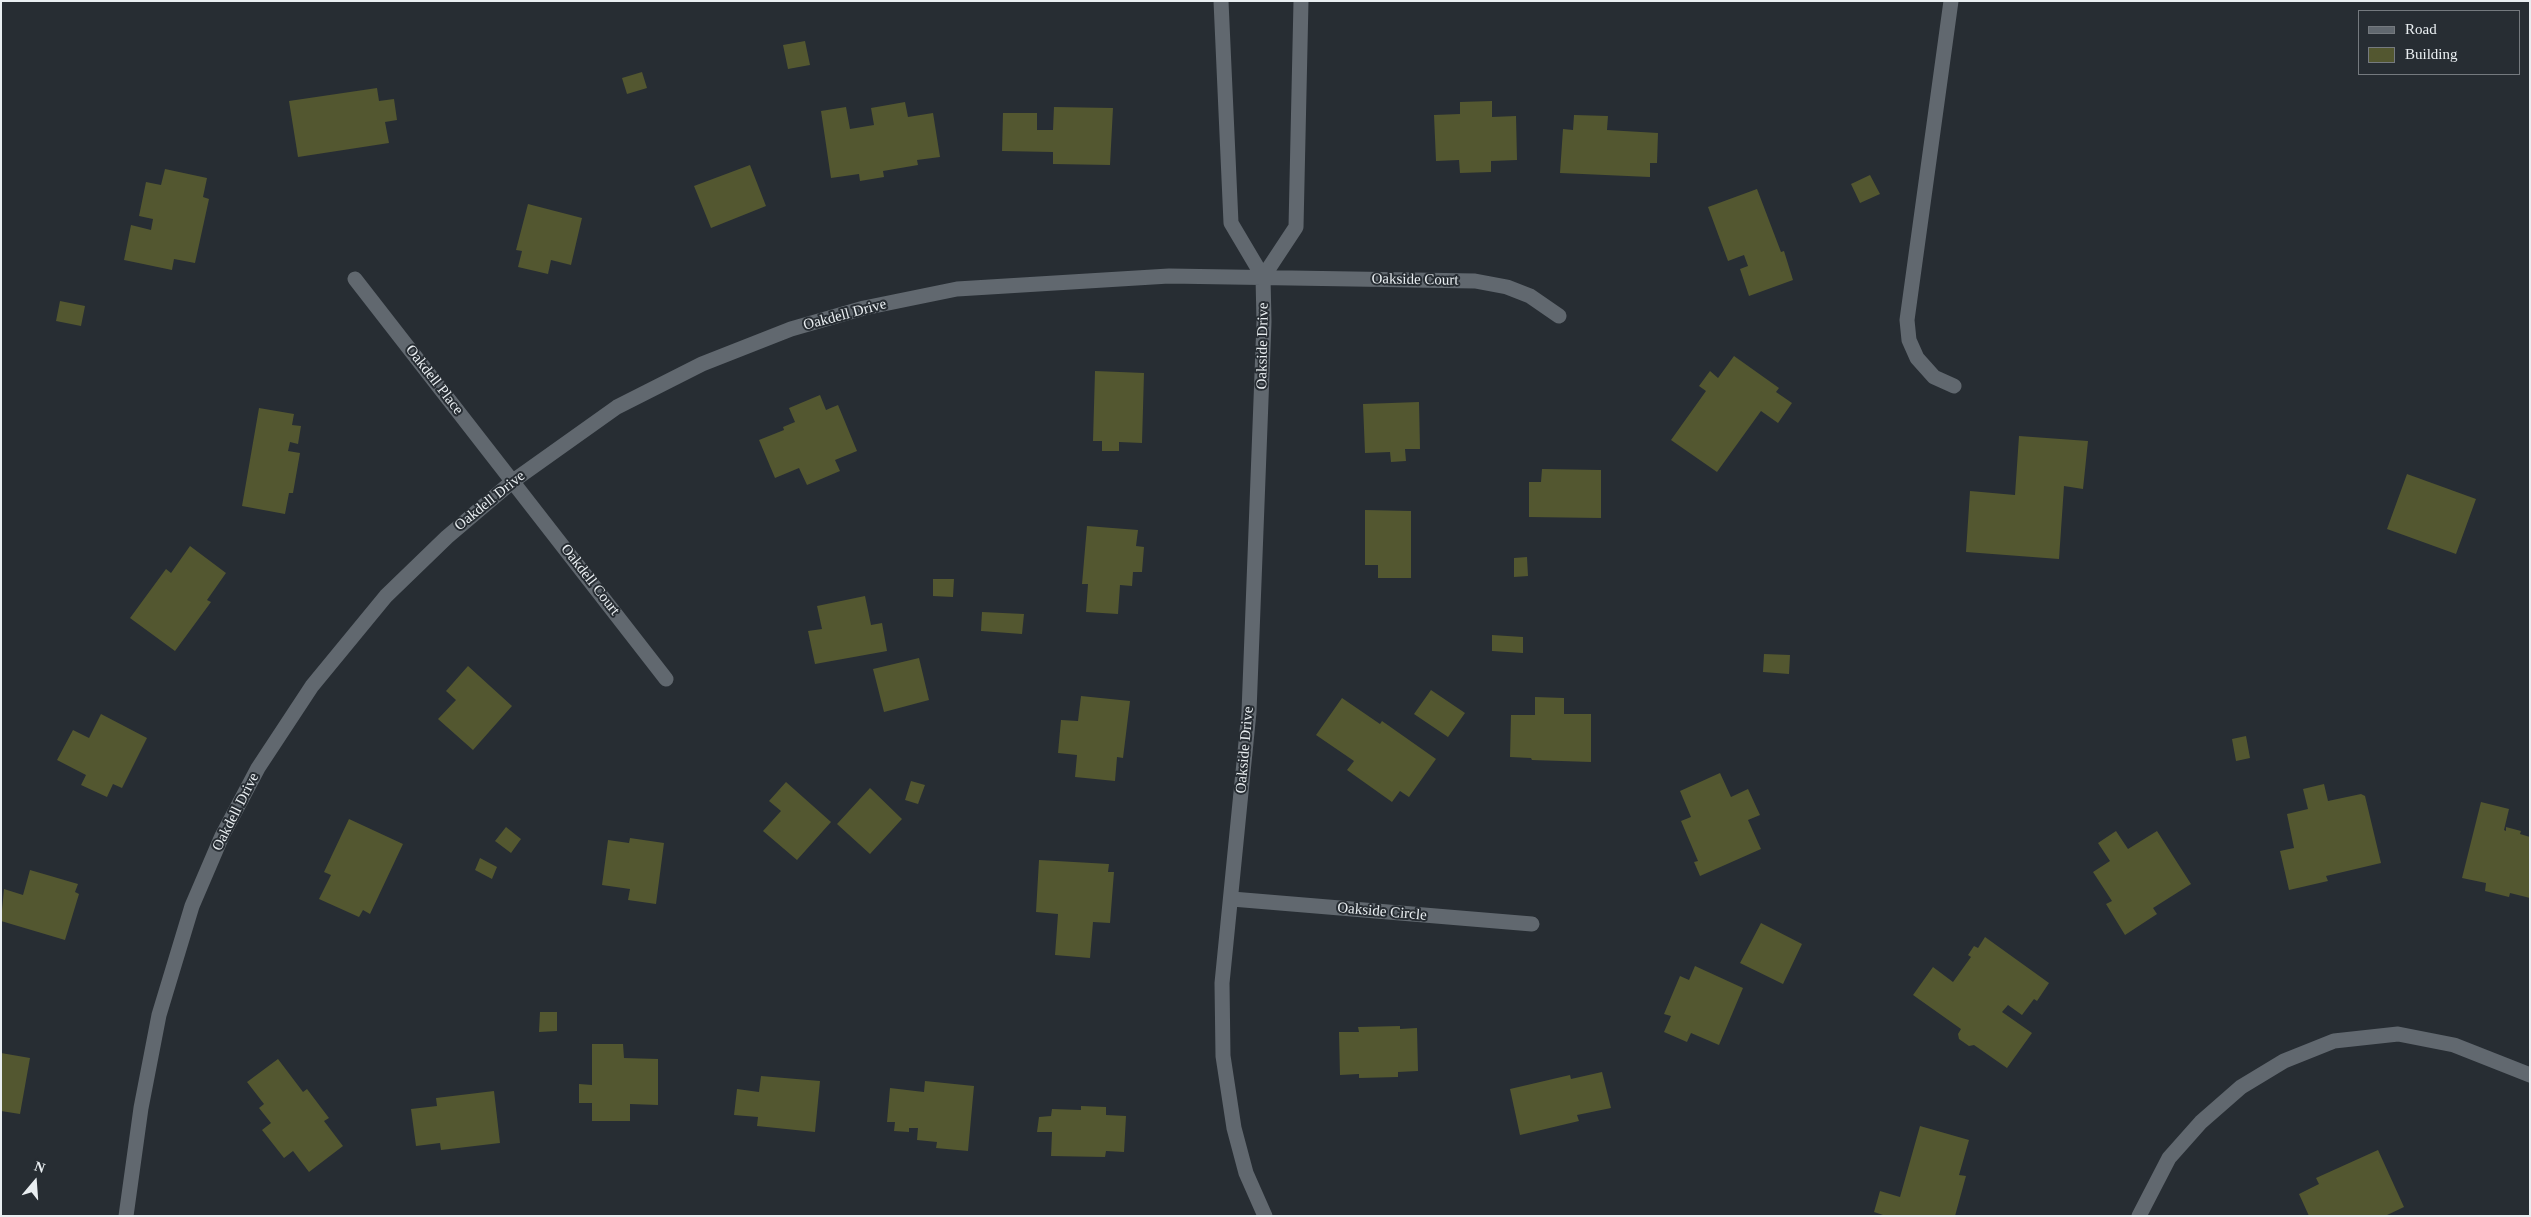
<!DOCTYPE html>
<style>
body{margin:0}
#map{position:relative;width:2531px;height:1217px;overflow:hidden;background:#272d33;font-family:"Times New Roman",serif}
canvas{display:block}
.frame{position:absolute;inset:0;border:2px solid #e9eef1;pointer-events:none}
.legend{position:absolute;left:2358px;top:10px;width:162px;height:65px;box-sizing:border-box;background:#272d33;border:1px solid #757a7f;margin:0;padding:6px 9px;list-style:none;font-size:15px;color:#e9eef1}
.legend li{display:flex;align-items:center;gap:10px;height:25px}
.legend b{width:25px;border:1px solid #757a7f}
.north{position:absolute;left:10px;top:1157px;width:50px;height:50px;-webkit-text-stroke:4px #272d33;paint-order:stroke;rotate:18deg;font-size:14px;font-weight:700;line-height:20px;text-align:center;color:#e9eef1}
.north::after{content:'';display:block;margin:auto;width:18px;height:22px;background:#e9eef1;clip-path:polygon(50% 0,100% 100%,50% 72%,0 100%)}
</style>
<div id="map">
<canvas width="2531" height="1217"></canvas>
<div class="frame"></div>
<ul class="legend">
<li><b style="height:6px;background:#61686f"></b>Road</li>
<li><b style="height:14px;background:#535730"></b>Building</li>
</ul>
<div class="north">N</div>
</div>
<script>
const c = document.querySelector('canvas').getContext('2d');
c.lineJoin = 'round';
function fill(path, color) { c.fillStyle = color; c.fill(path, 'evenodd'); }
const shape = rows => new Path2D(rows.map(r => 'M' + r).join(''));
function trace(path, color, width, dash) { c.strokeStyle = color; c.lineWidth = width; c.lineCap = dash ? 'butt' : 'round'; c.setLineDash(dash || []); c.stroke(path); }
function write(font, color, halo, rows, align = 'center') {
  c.font = font + ' "Times New Roman",serif'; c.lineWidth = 4; c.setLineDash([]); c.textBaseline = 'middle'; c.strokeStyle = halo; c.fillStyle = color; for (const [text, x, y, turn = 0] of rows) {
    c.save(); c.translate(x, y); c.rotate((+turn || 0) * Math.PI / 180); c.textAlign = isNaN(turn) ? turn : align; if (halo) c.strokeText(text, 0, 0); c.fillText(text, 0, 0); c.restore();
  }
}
fill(shape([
 [805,41,810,65,788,69,783,45],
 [642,72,647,88,627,94,622,78],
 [377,88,379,101,394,99,397,120,385,122,389,143,298,157,289,101],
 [1492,101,1492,117,1516,116,1517,160,1491,161,1491,172,1460,173,1459,160,1436,161,1434,115,1460,114,1460,102],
 [905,102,908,117,933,113,940,157,917,160,918,165,883,171,884,177,860,181,859,174,831,178,821,111,846,107,850,129,874,125,871,108],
 [1054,107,1113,108,1110,165,1053,164,1053,152,1002,151,1003,113,1037,113,1037,130,1053,130],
 [1574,115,1608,116,1607,130,1658,133,1657,163,1650,163,1650,177,1560,173,1563,129,1573,130],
 [750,165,766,206,711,228,694,186],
 [165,169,207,178,203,197,209,199,195,263,174,259,172,270,124,260,131,225,151,230,153,219,139,216,146,182,161,185],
 [1870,175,1880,194,1860,203,1851,184],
 [1757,189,1781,252,1784,251,1793,280,1749,296,1740,269,1748,266,1744,255,1728,261,1708,207],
 [528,204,582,218,571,265,551,260,548,274,518,267,522,251,516,250],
 [60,301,85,306,81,326,56,321],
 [1734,356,1779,388,1776,392,1792,403,1778,423,1761,411,1717,472,1671,440,1706,391,1699,386,1710,371,1718,378],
 [1095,371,1144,373,1142,443,1119,442,1119,451,1102,451,1102,441,1093,441],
 [820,395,826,410,838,405,857,451,835,460,840,471,807,485,799,468,775,478,759,440,784,430,783,427,795,422,789,408],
 [1419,402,1420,449,1405,449,1406,461,1391,462,1390,452,1365,453,1363,404],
 [259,408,294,414,292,425,301,426,298,444,290,442,288,451,300,453,293,493,289,493,285,514,242,506],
 [2019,436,2088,441,2083,489,2064,486,2059,559,1966,552,1970,491,2015,495],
 [1542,469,1601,470,1601,518,1529,517,1529,482,1541,482],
 [2407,474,2476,499,2456,554,2387,529],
 [1365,510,1411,511,1411,578,1378,578,1378,565,1365,565],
 [1087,526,1138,530,1136,546,1144,547,1142,572,1133,572,1132,586,1120,585,1118,614,1086,612,1088,584,1082,584],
 [190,546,226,573,207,600,211,602,175,651,130,618,166,569,171,573],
 [1527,557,1528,576,1514,577,1514,558],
 [933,579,954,579,953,597,933,596],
 [865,596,871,625,882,623,887,651,815,664,808,631,822,629,817,606],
 [982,612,1024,614,1022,634,981,631],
 [1492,635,1523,637,1523,653,1492,651],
 [1764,654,1790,655,1789,674,1763,672],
 [919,658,929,700,884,712,873,669],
 [468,666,512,706,473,750,438,719,456,700,446,691],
 [1431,690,1465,713,1448,737,1414,714],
 [1081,696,1130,701,1123,758,1117,757,1115,781,1075,777,1077,755,1058,753,1061,720,1078,721],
 [1535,697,1564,698,1564,714,1591,714,1591,762,1532,760,1531,758,1510,757,1511,715,1535,715],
 [1342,698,1380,724,1382,721,1436,759,1409,797,1400,791,1392,802,1347,770,1354,761,1316,735],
 [101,714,147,738,122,788,113,784,107,797,81,785,86,775,57,760,73,730,89,738],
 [2246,736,2250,758,2236,761,2232,739],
 [1720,773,1731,797,1748,789,1760,815,1748,820,1761,849,1700,876,1694,862,1698,861,1681,821,1691,817,1680,791],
 [911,781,925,785,918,804,905,800],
 [786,782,831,822,797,860,763,831,781,811,769,801],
 [2324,784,2328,801,2361,794,2365,796,2381,863,2326,876,2328,881,2289,890,2280,851,2294,848,2287,814,2308,809,2303,789],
 [870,788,902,819,870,854,837,824],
 [2481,802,2509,809,2504,830,2506,831,2506,827,2521,831,2520,834,2530,837,2530,898,2510,893,2509,897,2485,891,2486,883,2462,878],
 [349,819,403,844,370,914,363,910,359,917,319,899,331,875,324,872],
 [506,827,521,839,511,853,495,841],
 [2116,831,2128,849,2157,831,2191,884,2153,908,2157,914,2125,935,2106,904,2112,901,2093,872,2110,861,2098,843],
 [630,838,664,843,656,904,628,900,630,889,602,885,608,840,629,843],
 [480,858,497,867,492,879,475,870],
 [1039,860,1109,864,1108,872,1114,872,1110,923,1093,922,1090,958,1055,955,1058,914,1036,912],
 [30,870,78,884,75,892,79,894,65,940,1,921,4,889,23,895],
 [1761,923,1802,944,1783,984,1740,963],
 [1985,937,2049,983,2037,1001,2034,999,2022,1015,2008,1005,2002,1012,2032,1033,2007,1068,1974,1045,1969,1046,1959,1039,1958,1034,1961,1029,1913,995,1933,967,1953,982,1971,957,1968,955,1974,946,1978,948],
 [1695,966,1743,988,1719,1045,1691,1033,1687,1042,1664,1032,1671,1016,1664,1014,1680,976,1689,980],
 [540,1012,557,1012,557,1031,539,1032],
 [1400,1026,1400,1029,1417,1028,1418,1071,1398,1072,1398,1077,1359,1078,1359,1074,1340,1075,1339,1032,1359,1032,1358,1027],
 [592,1044,623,1044,624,1058,658,1059,658,1105,630,1104,630,1121,592,1121,592,1103,579,1103,579,1084,592,1085],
 [1,1053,30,1058,20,1114,1,1111],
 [278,1059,303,1092,307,1089,329,1118,324,1121,343,1146,309,1172,293,1151,284,1158,262,1130,271,1123,259,1108,264,1104,247,1082],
 [1602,1072,1611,1108,1577,1115,1579,1121,1520,1135,1510,1089,1570,1075,1571,1079],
 [761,1076,820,1081,815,1132,757,1126,758,1117,734,1115,737,1089,759,1092],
 [925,1081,974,1086,968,1151,936,1148,937,1142,917,1140,918,1128,909,1128,909,1132,894,1131,895,1122,887,1122,890,1088,924,1092],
 [494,1091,500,1143,441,1150,440,1143,416,1146,411,1109,437,1106,436,1098],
 [1081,1106,1106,1107,1106,1115,1126,1116,1124,1152,1106,1151,1105,1157,1051,1156,1052,1132,1037,1132,1039,1117,1051,1116,1052,1109,1081,1110],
 [1920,1126,1969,1140,1959,1175,1966,1176,1955,1216,1886,1216,1874,1212,1880,1191,1900,1197],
 [2378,1150,2404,1207,2385,1216,2309,1216,2299,1194,2319,1184,2316,1178]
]), '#535730');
trace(shape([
 [1221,1,1231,223,1263,277,1264,322,1249,712,1222,983,1223,1056,1234,1128,1246,1173,1265,1216],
 [1951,1,1907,320,1909,340,1917,358,1934,377,1954,386],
 [1263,277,1296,227,1301,1],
 [355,279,666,679],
 [1232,899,1532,924],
 [126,1216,141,1108,159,1015,192,906,222,836,258,768,312,686,386,596,447,537,513,481,617,407,702,364,791,329,864,308,957,289,1169,276,1475,281,1507,287,1530,296,1559,316],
 [2139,1216,2169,1158,2201,1122,2241,1087,2284,1061,2334,1041,2398,1034,2454,1045,2530,1075]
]), '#61686f', 15);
write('15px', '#e9eef1', '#272d33', [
 ["Oakside Court",1415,280,1],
 ["Oakdell Drive",845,315,-15],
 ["Oakside Drive",1263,346,-89],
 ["Oakdell Place",434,380,52],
 ["Oakdell Drive",490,501,-39],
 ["Oakdell Court",590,580,52],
 ["Oakside Drive",1245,750,-85],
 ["Oakdell Drive",236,812,-63],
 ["Oakside Circle",1382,912,5]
]);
</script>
